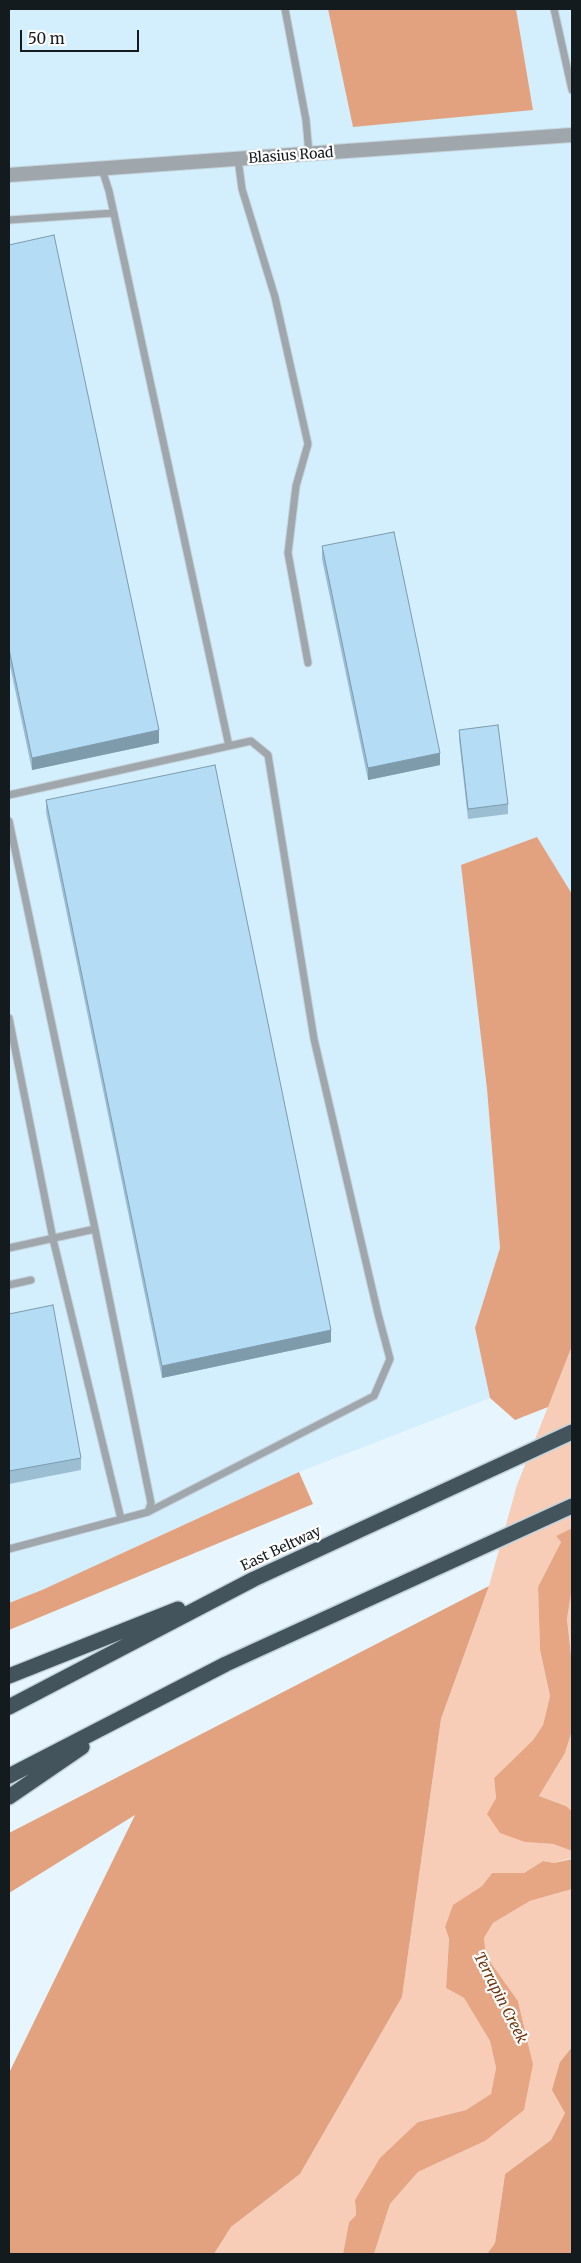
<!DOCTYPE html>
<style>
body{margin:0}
#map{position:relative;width:581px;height:2263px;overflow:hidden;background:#e6f5fe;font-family:Merriweather,serif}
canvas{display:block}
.frame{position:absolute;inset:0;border:10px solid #141b1f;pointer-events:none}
.scale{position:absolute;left:20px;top:30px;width:119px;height:22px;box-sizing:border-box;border:2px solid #141b1f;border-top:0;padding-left:6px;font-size:15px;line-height:18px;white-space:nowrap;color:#141b1f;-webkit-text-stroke:4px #fff;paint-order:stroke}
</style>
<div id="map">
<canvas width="581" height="2263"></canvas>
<div class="frame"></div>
<div class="scale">50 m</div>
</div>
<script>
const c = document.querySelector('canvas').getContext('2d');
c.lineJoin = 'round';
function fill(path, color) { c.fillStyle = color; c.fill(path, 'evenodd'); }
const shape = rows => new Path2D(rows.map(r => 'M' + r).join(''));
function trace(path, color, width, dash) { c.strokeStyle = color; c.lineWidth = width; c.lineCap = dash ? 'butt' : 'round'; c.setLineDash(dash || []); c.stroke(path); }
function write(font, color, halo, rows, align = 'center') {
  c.font = font + ' Merriweather,serif'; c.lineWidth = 4.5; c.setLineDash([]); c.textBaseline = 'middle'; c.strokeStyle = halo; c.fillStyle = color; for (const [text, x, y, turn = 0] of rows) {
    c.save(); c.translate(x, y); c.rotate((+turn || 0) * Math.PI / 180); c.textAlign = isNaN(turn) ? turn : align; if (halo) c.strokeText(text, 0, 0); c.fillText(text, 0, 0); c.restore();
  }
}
fill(shape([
 [9,9,328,9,353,126,533,109,516,9,572,9,572,894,537,837,487,1089,500,1248,475,1328,490,1398,299,1472,42,1590,9,1603]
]), '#d3eefd');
fill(shape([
 [572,1346,572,1528,556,1536,561,1542,538,1587,540,1650,550,1696,543,1725,533,1740,494,1778,496,1798,488,1814,525,1842,553,1844,572,1851,572,1858,554,1863,543,1861,524,1873,492,1873,482,1886,454,1905,445,1927,449,1939,446,1988,464,1998,490,2041,496,2068,491,2095,466,2110,418,2122,355,2200,356,2215,349,2222,343,2254,214,2254,231,2227,300,2174,402,1997,441,1719,489,1586,517,1485],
 [572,1588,572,1662,567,1619],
 [572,1731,572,1811,566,1806,539,1796,565,1753],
 [572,1889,572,2047,560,2062,565,2113,551,2140,505,2174,495,2243,487,2254,374,2254,390,2204,418,2172,485,2141,533,2064,518,2001,486,1956,484,1938,493,1923,530,1901]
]), '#f8cdb7');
fill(shape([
 [328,9,516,9,533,110,353,127],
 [537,837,572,894,572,1346,548,1407,515,1420,490,1398,475,1328,500,1248,487,1089,461,865],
 [299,1472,313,1504,9,1630,9,1603,42,1590],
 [489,1586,441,1719,402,1997,300,2174,231,2227,214,2254,9,2254,9,2073,135,1815,9,1893,9,1833],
 [572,2047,572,2254,487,2254,495,2243,505,2174,551,2140,565,2113,552,2090,560,2062]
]), '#e3a27f');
fill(shape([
 [572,1528,572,1588,567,1619,572,1664,572,1731,565,1753,539,1796,566,1806,572,1811,572,1851,553,1844,525,1842,500,1833,487,1814,496,1798,494,1778,533,1740,543,1725,550,1696,540,1650,538,1587,561,1542,556,1536],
 [572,1857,572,1889,530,1901,493,1923,484,1938,486,1956,518,2001,533,2064,524,2110,485,2141,418,2172,390,2204,374,2254,343,2254,349,2222,356,2215,355,2200,380,2158,418,2122,466,2110,491,2094,496,2068,490,2041,464,1998,446,1988,449,1939,445,1927,453,1905,482,1886,492,1873,524,1873,543,1861,554,1863,572,1859]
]), '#e7a683');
const service = shape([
 [285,9,306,120,309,154],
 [554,9,572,90],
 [238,159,242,189,275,297,308,444,296,486,288,553,308,663],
 [102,169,109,191,229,746],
 [9,220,114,213],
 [9,795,251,741,268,755,314,1039,378,1314,390,1359,374,1396,148,1512],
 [9,821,95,1229],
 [9,1018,53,1239,121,1519],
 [9,1248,95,1229,151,1503,148,1512,9,1549],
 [9,1285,31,1280]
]);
const minor = shape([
 [9,175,572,135]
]);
const motorway = shape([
 [9,1676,178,1609],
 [9,1707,254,1579,572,1432],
 [9,1776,226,1664,572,1506],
 [9,1797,82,1747]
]);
trace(service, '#c4d2da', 9);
trace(minor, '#c4d2da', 16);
trace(motorway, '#c4d2da', 18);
trace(service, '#9fa7ac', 7);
trace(minor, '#9fa7ac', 14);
trace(motorway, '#43545d', 15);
fill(shape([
 [9,245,159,743,32,770,9,661],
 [322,546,440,765,368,780,322,559],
 [459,730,508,804,508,814,468,819,459,739],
 [46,800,331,1342,162,1378,46,812],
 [9,1314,81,1458,81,1470,9,1484]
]), '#9bbed3');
fill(shape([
 [159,730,159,743,32,770,32,758],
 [440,753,440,765,368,780,368,768],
 [331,1330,331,1342,162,1378,162,1366]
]), '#7e9bac');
const building = shape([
 [54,235,159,730,32,758,9,649,9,245,54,235],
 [394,532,440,753,368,768,322,546,394,532],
 [498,725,508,804,468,809,459,730,498,725],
 [215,765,331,1330,162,1366,46,800,215,765],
 [53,1305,81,1458,9,1471,9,1314,53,1305]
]);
fill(building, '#b4ddf5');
trace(building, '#7e9bac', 1);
write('14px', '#141b1f', '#fff', [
 ["Blasius Road",291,156,-4],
 ["East Beltway",281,1549,-25]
]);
write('italic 15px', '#71360f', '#fff', [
 ["Terrapin Creek",500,1998,63]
]);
</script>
